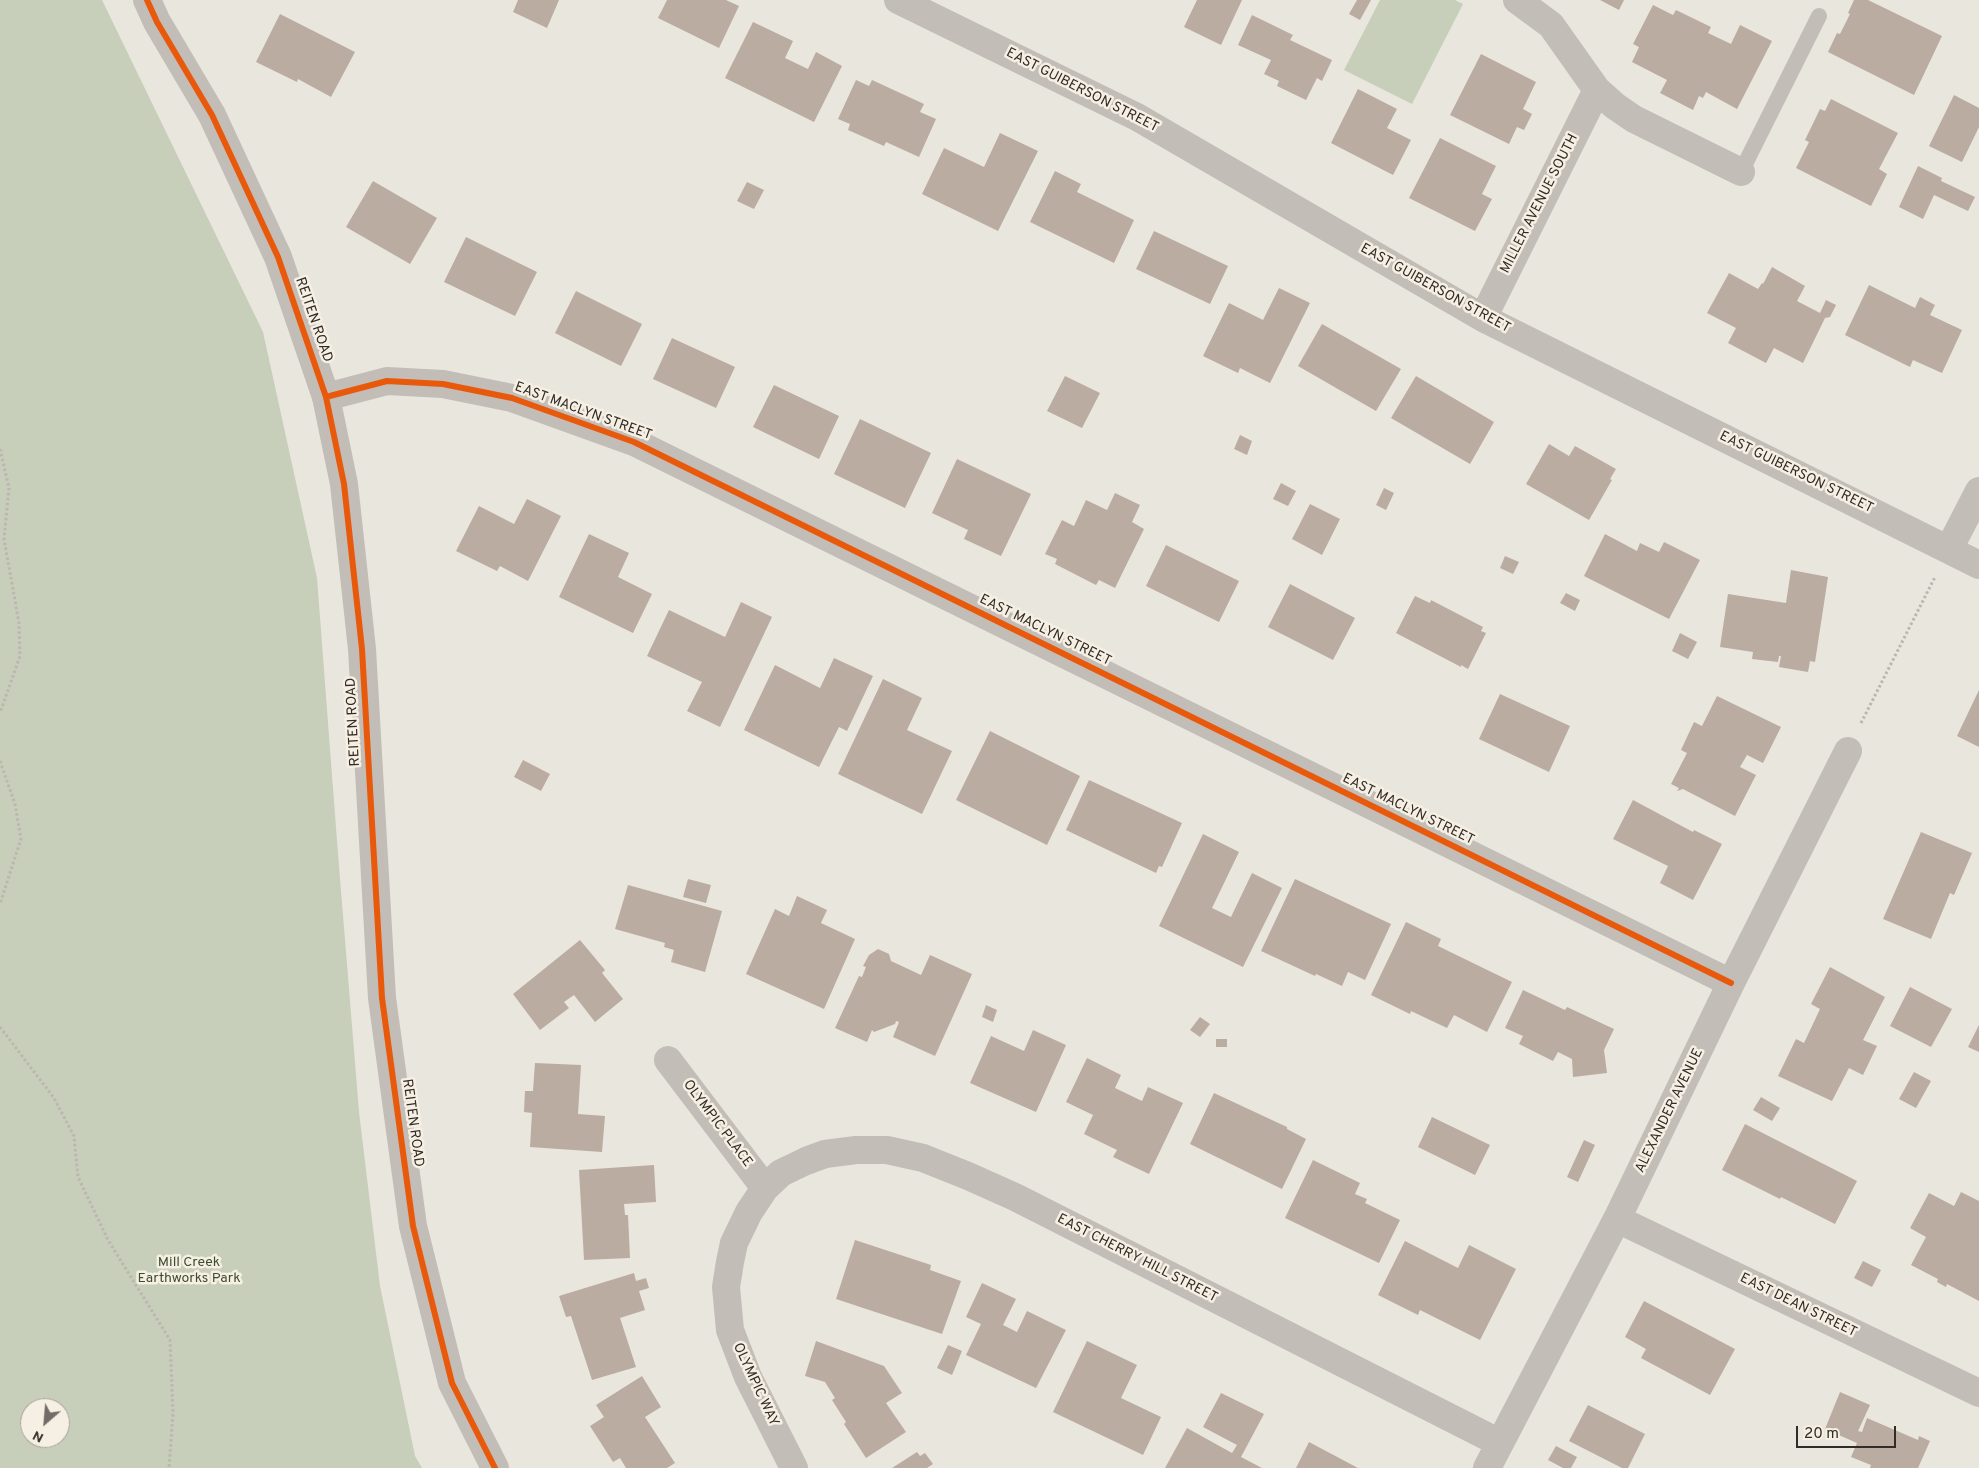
<!DOCTYPE html>
<style>
body{margin:0}
#map{position:relative;width:1979px;height:1468px;overflow:hidden;background:#e9e6de;font-family:Overpass,sans-serif}
canvas{display:block}
.north{position:absolute;left:20px;top:1398px;width:50px;height:50px;box-sizing:border-box;background:#f6f0e4;border:1px solid #a8a198;border-radius:50%;rotate:207deg;font-size:14px;font-weight:700;line-height:20px;text-align:center;color:#322b26}
.north::after{content:'';display:block;margin:auto;width:18px;height:22px;background:#726c66;clip-path:polygon(50% 0,100% 100%,50% 72%,0 100%)}
.scale{position:absolute;left:1796px;top:1426px;width:100px;height:22px;box-sizing:border-box;border:2px solid #322b26;border-top:0;padding-left:6px;font-size:15px;line-height:18px;white-space:nowrap;color:#322b26;-webkit-text-stroke:4px #f6f0e4;paint-order:stroke}
</style>
<div id="map">
<canvas width="1979" height="1468"></canvas>
<div class="north">N</div>
<div class="scale">20 m</div>
</div>
<script>
const c = document.querySelector('canvas').getContext('2d');
c.lineJoin = 'round';
function fill(path, color) { c.fillStyle = color; c.fill(path, 'evenodd'); }
const shape = rows => new Path2D(rows.map(r => 'M' + r).join(''));
function trace(path, color, width, dash) { c.strokeStyle = color; c.lineWidth = width; c.lineCap = dash ? 'butt' : 'round'; c.setLineDash(dash || []); c.stroke(path); }
function write(font, color, halo, rows, align = 'center') {
  c.font = font + ' Overpass,sans-serif'; c.lineWidth = 5; c.setLineDash([]); c.textBaseline = 'middle'; c.strokeStyle = halo; c.fillStyle = color; for (const [text, x, y, turn = 0] of rows) {
    c.save(); c.translate(x, y); c.rotate((+turn || 0) * Math.PI / 180); c.textAlign = isNaN(turn) ? turn : align; if (halo) c.strokeText(text, 0, 0); c.fillText(text, 0, 0); c.restore();
  }
}
fill(shape([
 [0,0,102,0,263,332,317,578,338,854,359,1112,380,1286,415,1456,422,1468,0,1468],
 [30,1408,60,1408,60,1438,30,1438],
 [1380,0,1455,0,1463,4,1412,104,1344,70]
]), '#c7ceb9');
fill(shape([
 [518,0,559,0,547,28,513,12],
 [667,0,726,0,739,6,719,48,658,18],
 [1197,0,1242,0,1221,45,1184,27],
 [1357,0,1371,0,1360,20,1349,14],
 [1600,0,1624,0,1619,10],
 [1854,0,1868,0,1942,36,1914,95,1828,52,1837,33,1840,34,1850,14,1848,13],
 [1653,5,1673,15,1676,10,1711,27,1708,33,1731,44,1740,25,1772,41,1737,109,1706,92,1703,98,1699,96,1693,110,1660,93,1667,80,1632,62,1639,47,1633,44],
 [280,14,355,52,331,97,298,79,297,82,256,62],
 [1252,15,1293,35,1290,40,1332,60,1322,81,1317,78,1306,100,1277,86,1279,81,1264,74,1271,60,1238,45],
 [753,22,793,41,785,58,808,69,816,52,842,66,814,122,725,78],
 [1481,54,1536,82,1523,109,1532,114,1524,130,1517,127,1509,144,1450,115],
 [856,80,869,86,872,80,924,104,920,112,936,119,919,157,886,142,884,146,848,130,850,124,838,119],
 [1358,89,1397,109,1387,128,1411,140,1393,175,1331,143],
 [1954,95,1979,108,1979,127,1962,162,1929,146],
 [1831,99,1898,133,1879,169,1887,174,1871,206,1796,168,1809,142,1805,140,1820,109,1825,111],
 [1000,133,1038,151,998,231,922,194,944,148,984,167],
 [1440,138,1496,166,1482,194,1492,199,1475,231,1409,198],
 [1918,166,1942,178,1941,181,1975,197,1968,211,1934,195,1923,219,1899,207],
 [1055,171,1081,184,1077,192,1134,220,1114,263,1030,222],
 [373,181,437,218,410,264,346,227],
 [747,182,764,190,754,209,737,201],
 [1154,231,1228,266,1210,304,1136,269],
 [466,237,537,272,515,316,444,282],
 [1772,267,1805,286,1797,301,1820,313,1826,300,1836,305,1830,317,1825,318,1803,363,1774,348,1766,363,1728,343,1736,328,1707,313,1729,273,1758,289,1762,283,1763,284],
 [1869,285,1915,308,1920,297,1935,305,1930,315,1962,330,1942,373,1913,360,1910,367,1845,335],
 [1279,288,1310,303,1270,383,1240,368,1238,373,1203,356,1229,303,1263,320],
 [576,291,642,324,621,366,555,333],
 [1322,324,1401,369,1376,411,1298,366],
 [672,338,735,367,716,408,653,379],
 [1065,376,1100,393,1082,428,1047,411],
 [1416,376,1494,422,1470,464,1391,418],
 [774,385,839,416,819,459,753,427],
 [860,419,931,453,905,508,834,474],
 [1240,435,1252,441,1247,455,1234,449],
 [1549,444,1569,456,1575,446,1616,469,1610,479,1612,480,1589,520,1526,484],
 [957,459,1031,494,1001,556,964,539,968,530,932,513],
 [1281,483,1296,491,1288,506,1273,499],
 [1384,488,1394,493,1386,510,1376,505],
 [1115,493,1140,505,1132,522,1144,529,1115,588,1099,580,1096,585,1055,564,1057,559,1045,554,1062,520,1074,526,1086,500,1107,510],
 [527,499,561,516,528,581,500,566,497,571,456,551,479,506,514,524],
 [1310,504,1340,519,1322,555,1292,539],
 [589,534,629,553,618,577,652,594,633,633,559,597],
 [1605,534,1637,551,1640,543,1659,552,1664,542,1700,560,1669,619,1584,576],
 [1166,545,1239,581,1219,622,1146,586],
 [1505,556,1519,562,1513,574,1500,568],
 [1791,570,1828,577,1815,662,1810,661,1808,672,1779,667,1781,656,1779,656,1778,662,1752,659,1753,652,1720,647,1728,594,1786,603],
 [1290,584,1355,618,1333,660,1268,627],
 [1566,593,1580,600,1575,611,1560,603],
 [1415,596,1430,603,1431,600,1483,627,1481,631,1486,633,1468,669,1461,665,1461,667,1396,633],
 [741,602,772,617,720,727,687,711,702,682,647,656,669,610,725,637],
 [1680,633,1697,642,1688,659,1672,651],
 [834,658,873,676,847,731,839,727,819,767,744,730,775,665,820,688],
 [883,679,922,698,907,730,952,751,922,814,838,774],
 [1979,690,1979,747,1957,736],
 [1500,694,1570,726,1549,772,1479,739],
 [1717,696,1781,727,1763,763,1747,755,1740,767,1756,775,1735,816,1683,789,1677,791,1679,788,1671,784,1687,753,1681,750,1694,722,1702,726],
 [990,731,1080,776,1047,845,956,800],
 [523,760,550,774,541,791,514,777],
 [1089,780,1182,823,1162,867,1159,866,1156,873,1066,830],
 [1633,800,1693,832,1694,830,1722,844,1693,900,1660,883,1668,866,1613,839],
 [1921,832,1972,853,1954,895,1950,893,1931,939,1883,919],
 [1203,834,1239,852,1212,908,1231,917,1252,873,1282,888,1243,967,1159,926],
 [688,879,711,885,706,903,683,897],
 [1295,879,1391,924,1365,980,1348,972,1342,986,1316,974,1315,976,1261,951],
 [628,885,722,911,705,972,671,962,674,950,664,947,665,943,615,929],
 [797,896,827,910,821,923,855,939,824,1009,746,974,775,909,789,916],
 [1406,922,1441,939,1438,946,1512,982,1487,1032,1454,1015,1447,1028,1411,1011,1410,1014,1371,995],
 [580,940,605,970,602,973,623,999,595,1022,574,995,564,1002,569,1008,540,1030,513,994],
 [878,949,889,954,891,961,921,975,930,955,972,974,935,1056,893,1037,899,1022,896,1021,895,1024,874,1032,872,1030,867,1042,835,1028,859,976,862,977,866,967,863,966,869,955],
 [1830,967,1885,997,1863,1040,1877,1046,1863,1075,1849,1068,1832,1101,1778,1076,1796,1039,1804,1043,1820,1009,1811,1004],
 [1910,987,1952,1009,1931,1047,1890,1026],
 [1523,990,1565,1010,1567,1007,1614,1029,1604,1050,1607,1073,1573,1077,1572,1059,1558,1052,1553,1061,1519,1044,1523,1036,1505,1028],
 [986,1005,997,1010,993,1022,982,1017],
 [1200,1017,1210,1024,1200,1037,1190,1030],
 [1979,1025,1979,1052,1968,1047],
 [1033,1030,1066,1045,1036,1112,970,1083,991,1036,1024,1051],
 [1216,1039,1227,1039,1227,1047,1216,1047],
 [1087,1058,1121,1075,1115,1088,1142,1101,1148,1087,1183,1103,1149,1174,1113,1157,1117,1150,1084,1134,1093,1115,1066,1102],
 [535,1063,581,1065,578,1114,605,1116,602,1152,530,1147,532,1113,524,1112,525,1091,533,1091],
 [1914,1072,1931,1081,1916,1108,1899,1099],
 [1214,1093,1287,1127,1287,1129,1306,1139,1282,1189,1190,1144],
 [1761,1097,1780,1108,1772,1121,1753,1110],
 [1432,1117,1490,1145,1475,1175,1418,1147],
 [1745,1124,1857,1181,1835,1224,1781,1197,1780,1199,1722,1170],
 [1584,1140,1595,1145,1578,1182,1567,1177],
 [1313,1160,1360,1183,1355,1194,1367,1199,1365,1203,1400,1220,1379,1263,1285,1218],
 [654,1165,656,1202,624,1204,625,1215,628,1215,630,1258,584,1260,579,1170],
 [1961,1192,1979,1201,1979,1301,1947,1284,1946,1287,1937,1282,1938,1279,1911,1265,1926,1237,1910,1228,1929,1193,1954,1206],
 [855,1240,931,1265,930,1270,961,1281,942,1334,836,1299],
 [1405,1241,1458,1268,1469,1245,1516,1269,1480,1340,1420,1310,1418,1315,1378,1295],
 [1863,1261,1881,1270,1872,1287,1854,1278],
 [634,1273,636,1281,646,1278,649,1288,639,1291,645,1310,620,1318,636,1367,592,1380,571,1316,566,1317,559,1296],
 [982,1283,1016,1299,1003,1325,1017,1332,1027,1311,1066,1330,1036,1388,966,1355,981,1324,966,1317],
 [1644,1301,1735,1349,1710,1395,1641,1358,1646,1349,1625,1337],
 [816,1341,884,1366,902,1393,886,1403,906,1432,866,1458,844,1424,846,1422,832,1400,835,1398,825,1382,805,1376],
 [1087,1341,1137,1365,1121,1398,1161,1417,1143,1455,1053,1412],
 [948,1345,962,1351,952,1375,937,1368],
 [642,1376,661,1407,645,1417,675,1463,667,1468,626,1468,620,1458,613,1462,590,1426,604,1417,596,1405],
 [1840,1392,1870,1405,1858,1431,1862,1432,1867,1418,1918,1440,1919,1436,1930,1441,1918,1468,1870,1468,1871,1465,1851,1457,1857,1443,1825,1429],
 [1221,1393,1264,1414,1241,1457,1262,1468,1165,1468,1187,1428,1232,1453,1237,1445,1203,1427],
 [1588,1405,1645,1434,1628,1468,1622,1468,1569,1441],
 [1309,1442,1358,1468,1296,1468],
 [1556,1446,1577,1457,1571,1468,1563,1468,1548,1460],
 [917,1452,920,1456,925,1453,933,1464,927,1468,892,1468]
]), '#bbaca1');
trace(shape([
 [0,449,9,488,4,539,19,623,20,656,0,713],
 [1861,723,1935,577],
 [0,761,15,804,21,839,0,904],
 [0,1027,54,1098,74,1136,78,1177,108,1240,170,1340,173,1413,169,1468]
]), '#bbb6b0', 3, [2.5, 2.5]);
trace(shape([
 [1741,172,1819,16]
]), '#c2bdb7', 16);
trace(shape([
 [898,0,1137,117,1483,318,1979,565],
 [1517,0,1551,25,1597,90,1615,106,1634,119,1741,172],
 [1483,318,1597,90],
 [326,397,387,381,443,384,512,398,634,442,1731,983],
 [1949,549,1979,491],
 [668,1060,765,1188],
 [1617,1219,1979,1393],
 [794,1468,748,1377,730,1330,726,1287,730,1262,734,1243,749,1212,765,1188,781,1173,806,1161,825,1154,856,1150,887,1150,923,1158,968,1176,1015,1197,1500,1443],
 [1487,1468,1617,1219,1731,983,1848,751]
]), '#c2bdb7', 28);
trace(shape([
 [147,0,157,22,212,115,278,257,326,397,344,484,362,649,382,998,413,1226,452,1383,495,1468]
]), '#c2bdb7', 28);
trace(shape([
 [147,0,157,22,212,115,278,257,326,397,344,484,362,649,382,998,413,1226,452,1383,495,1468],
 [326,397,387,381,443,384,512,398,634,442,1731,983]
]), '#e8590c', 6);
write('14px', '#322b26', '#f6f0e4', [
 ["EAST GUIBERSON STREET",1082,91,27],
 ["MILLER AVENUE SOUTH",1540,204,-63],
 ["EAST GUIBERSON STREET",1435,289,29],
 ["REITEN ROAD",313,320,71],
 ["EAST MACLYN STREET",583,412,20],
 ["EAST GUIBERSON STREET",1796,473,26],
 ["EAST MACLYN STREET",1045,631,26],
 ["REITEN ROAD",354,722,-93],
 ["EAST MACLYN STREET",1408,810,26],
 ["ALEXANDER AVENUE",1670,1111,-64],
 ["REITEN ROAD",412,1123,82],
 ["OLYMPIC PLACE",717,1124,53],
 ["EAST CHERRY HILL STREET",1137,1259,27],
 ["EAST DEAN STREET",1798,1306,26],
 ["OLYMPIC WAY",755,1385,65]
]);
write('14px', '#3d4d2d', '#f6f0e4', [
 ["Mill Creek",189,1263],
 ["Earthworks Park",189,1279]
]);
</script>
